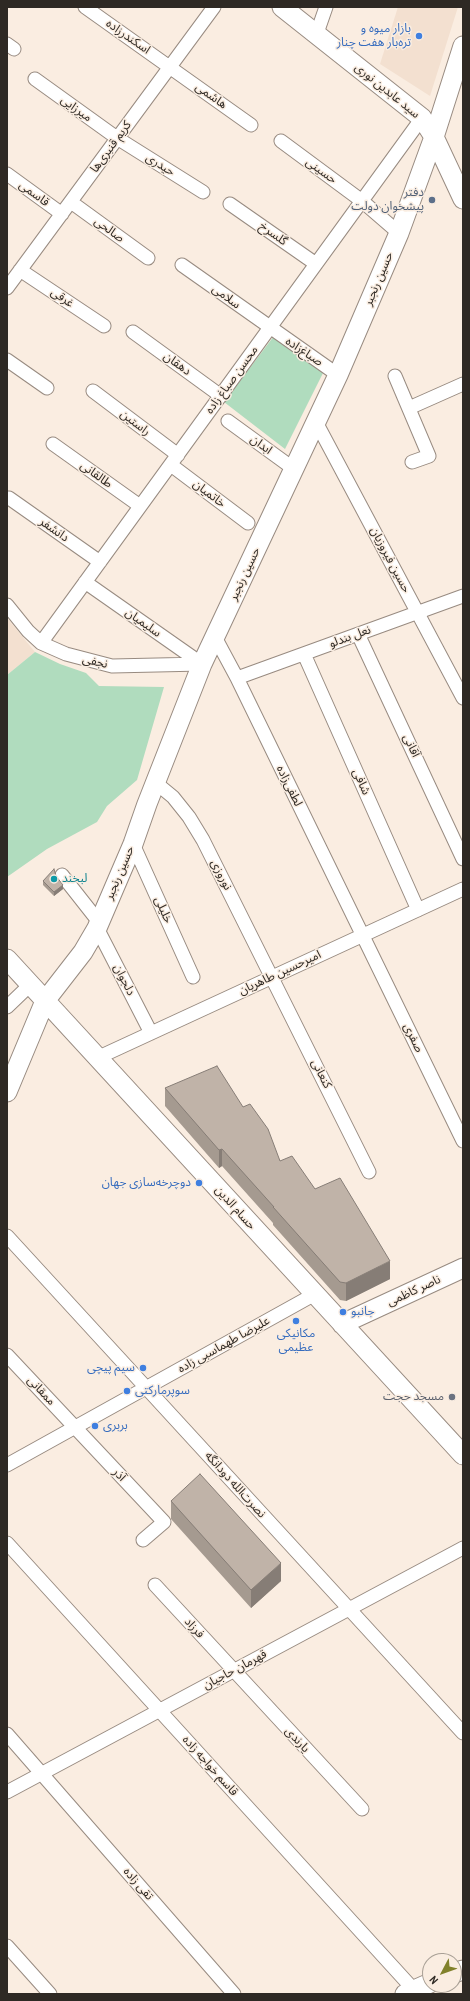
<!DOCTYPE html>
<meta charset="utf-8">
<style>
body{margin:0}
#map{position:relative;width:470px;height:2001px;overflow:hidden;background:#faede1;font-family:"Archivo Narrow",sans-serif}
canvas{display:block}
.frame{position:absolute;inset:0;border:8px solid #2e2924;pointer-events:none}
.north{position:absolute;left:422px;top:1953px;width:40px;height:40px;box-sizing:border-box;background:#faede1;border:1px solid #a89f95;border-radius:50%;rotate:229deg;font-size:11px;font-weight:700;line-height:16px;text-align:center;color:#2e2924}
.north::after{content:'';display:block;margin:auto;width:14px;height:18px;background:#81812b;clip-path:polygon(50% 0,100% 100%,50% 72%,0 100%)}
</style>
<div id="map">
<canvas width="470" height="2001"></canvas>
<div class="frame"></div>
<div class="north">N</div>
</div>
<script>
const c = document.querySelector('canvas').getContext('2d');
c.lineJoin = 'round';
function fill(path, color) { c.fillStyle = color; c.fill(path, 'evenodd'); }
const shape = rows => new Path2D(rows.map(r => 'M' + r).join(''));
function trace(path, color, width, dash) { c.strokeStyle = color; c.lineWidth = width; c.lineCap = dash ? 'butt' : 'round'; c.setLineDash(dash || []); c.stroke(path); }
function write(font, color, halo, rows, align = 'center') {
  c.font = font + ' "Archivo Narrow","Noto Sans Arabic",sans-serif'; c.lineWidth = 3; c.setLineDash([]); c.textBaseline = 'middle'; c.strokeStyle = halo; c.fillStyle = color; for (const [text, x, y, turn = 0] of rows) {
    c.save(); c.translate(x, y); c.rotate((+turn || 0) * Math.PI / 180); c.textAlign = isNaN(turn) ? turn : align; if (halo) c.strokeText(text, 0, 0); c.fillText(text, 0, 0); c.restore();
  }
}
fill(shape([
 [398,7,458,7,430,96,380,64],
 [7,618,35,652,7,675]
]), '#f3e0d0');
fill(shape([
 [274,336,324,371,285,449,224,402],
 [35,652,60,664,86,673,99,686,164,687,137,780,107,806,97,822,47,849,7,877,7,675]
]), '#b0dcbe');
const street = shape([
 [85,7,251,125],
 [317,33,326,7],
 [7,44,14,49],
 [35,79,117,138,203,192],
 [281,141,362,201,399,233],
 [7,174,62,214],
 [71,202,148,258],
 [230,204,316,264],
 [182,265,338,375],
 [20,270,104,326],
 [7,288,214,7],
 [133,332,221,396],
 [7,360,47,388],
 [395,376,429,456,412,462],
 [93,391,178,455],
 [409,408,463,384],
 [228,421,294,469],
 [316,422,463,698],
 [53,444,140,506],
 [171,465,248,523],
 [9,498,100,562],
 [85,582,202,664],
 [7,605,28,631,41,643,66,654,112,666,202,664],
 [358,634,463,859],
 [215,637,237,678,463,1141],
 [41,643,422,118],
 [304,654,418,910],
 [237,678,463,596],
 [156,783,173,797,189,817,203,840,369,1172],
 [133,844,193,977],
 [62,875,99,922],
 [97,928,151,1033],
 [7,1007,31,984],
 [97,1058,463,889],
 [7,1236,463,1733],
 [7,1355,164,1522,143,1540],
 [7,1465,315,1294],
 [7,1543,414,1990],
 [155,1585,362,1809],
 [7,1734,234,1994],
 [7,1792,463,1548],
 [7,1946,50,1994]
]);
const secondary = shape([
 [282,7,422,118,434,137,463,199],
 [7,959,463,1455],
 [7,1092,45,1001,83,952,97,928,133,844,147,804,202,664,338,375,399,233,434,137,463,46],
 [342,1324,463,1268],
 [454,1973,463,1970],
 [405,1994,430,1983]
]);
trace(street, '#988b81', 15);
trace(secondary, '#988b81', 21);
trace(street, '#fff', 13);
trace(secondary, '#fff', 19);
fill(shape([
 [56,876,63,889,54,896,43,885,43,881],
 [165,1088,243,1107,280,1161,315,1189,390,1279,346,1301,340,1300,273,1225,273,1223,222,1166,219,1168,165,1106],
 [171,1501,281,1581,251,1608,171,1519]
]), '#a59a90');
fill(shape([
 [63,885,63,889,54,896,54,892],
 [222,1149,222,1166,219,1168,219,1150],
 [390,1261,390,1279,346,1301,346,1283],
 [281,1563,281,1581,251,1608,251,1590]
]), '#867d76');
const building = shape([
 [54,869,56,876,63,885,54,892,43,881,54,869],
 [217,1066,243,1107,250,1104,268,1129,280,1161,292,1156,315,1189,340,1178,390,1261,346,1283,340,1282,273,1207,274,1207,222,1149,219,1150,165,1088,217,1066],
 [200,1474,281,1563,251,1590,171,1501,200,1474]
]);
fill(building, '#c0b3a8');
trace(building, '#867d76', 1);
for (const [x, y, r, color] of [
 [419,36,4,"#3f7fe0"],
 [432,200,4,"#5c6f8a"],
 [54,879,4,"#0f9aa8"],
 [199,1183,4,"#3f7fe0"],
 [343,1312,4,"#3f7fe0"],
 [296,1321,4,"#3f7fe0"],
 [143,1368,4,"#3f7fe0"],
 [127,1391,4,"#3f7fe0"],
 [452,1397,4,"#6b7280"],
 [95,1426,4,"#3f7fe0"]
]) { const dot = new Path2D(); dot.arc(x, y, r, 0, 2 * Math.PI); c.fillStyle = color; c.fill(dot); trace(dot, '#faede1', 1.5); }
write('12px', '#366cbe', '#faede1', [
 ["بازار میوه و",411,29],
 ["تره‌بار هفت چنار",411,43],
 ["دوچرخه‌سازی جهان",191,1183],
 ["جانبو",351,1312,"left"],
 ["مکانیکی",296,1334,"center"],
 ["عظیمی",296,1348,"center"],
 ["سیم پیچی",135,1368],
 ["سوپرمارکتی",135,1391,"left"],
 ["بربری",103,1426,"left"]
], 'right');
write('12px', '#2e2924', '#faede1', [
 ["اسکندرزاده",128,37,35],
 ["سید عابدین نوری",387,91,39],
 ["هاشمی",211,96,35],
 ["میرزایی",76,109,36],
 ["کریم قنبری‌ها",111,147,-54],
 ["حیدری",160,165,32],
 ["حسینی",321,171,36],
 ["قاسمی",34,194,36],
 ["صالحی",109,230,36],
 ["گلسرخ",273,234,35],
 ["حسین رنجبر",379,279,-67],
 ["سلامی",226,297,36],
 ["غرقی",62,298,34],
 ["صباغ‌زاده",304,352,34],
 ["دهقان",177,364,36],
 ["محسن صباغ زاده",232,380,-54],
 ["راستین",135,423,37],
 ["ابدان",261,445,36],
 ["طالقانی",96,475,36],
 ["خاتمیان",209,494,37],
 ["دانشفر",54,530,35],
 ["حسین فیروزیان",390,560,62],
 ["حسین رنجبر",245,574,-65],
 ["سلیمیان",143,623,35],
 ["نعل بندلو",350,637,-20],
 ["نجفی",95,662,13],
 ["آقانی",411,746,65],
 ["شافی",361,782,66],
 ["لطفی‌زاده",289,786,64],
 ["حسین رنجبر",120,873,-67],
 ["نوروزی",221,875,63],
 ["خلیلی",163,910,66],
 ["امیرحسین طاهریان",280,973,-25],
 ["دلجوان",124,980,63],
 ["صفری",413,1038,64],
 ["کنعانی",321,1074,63],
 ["حسام الدین",235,1208,48],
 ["ناصر کاظمی",414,1291,-25],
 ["علیرضا طهماسبی زاده",224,1345,-29],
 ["ممقانی",41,1391,47],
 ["آذر",119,1475,46],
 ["نصرت‌الله دودانگه",235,1485,48],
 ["فرزاد",194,1628,48],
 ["قهرمان حاجیان",235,1670,-28],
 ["یارندی",297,1740,47],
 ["قاسم خواجه زاده",210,1766,48],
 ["تقی زاده",138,1884,49]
]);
write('12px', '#4e5e75', '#faede1', [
 ["دفتر",424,193],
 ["پیشخوان دولت",424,207]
], 'right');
write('12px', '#0d838f', '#faede1', [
 ["لبخند",62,879]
], 'left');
write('12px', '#5b616d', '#faede1', [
 ["مسجد حجت",444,1397]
], 'right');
</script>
